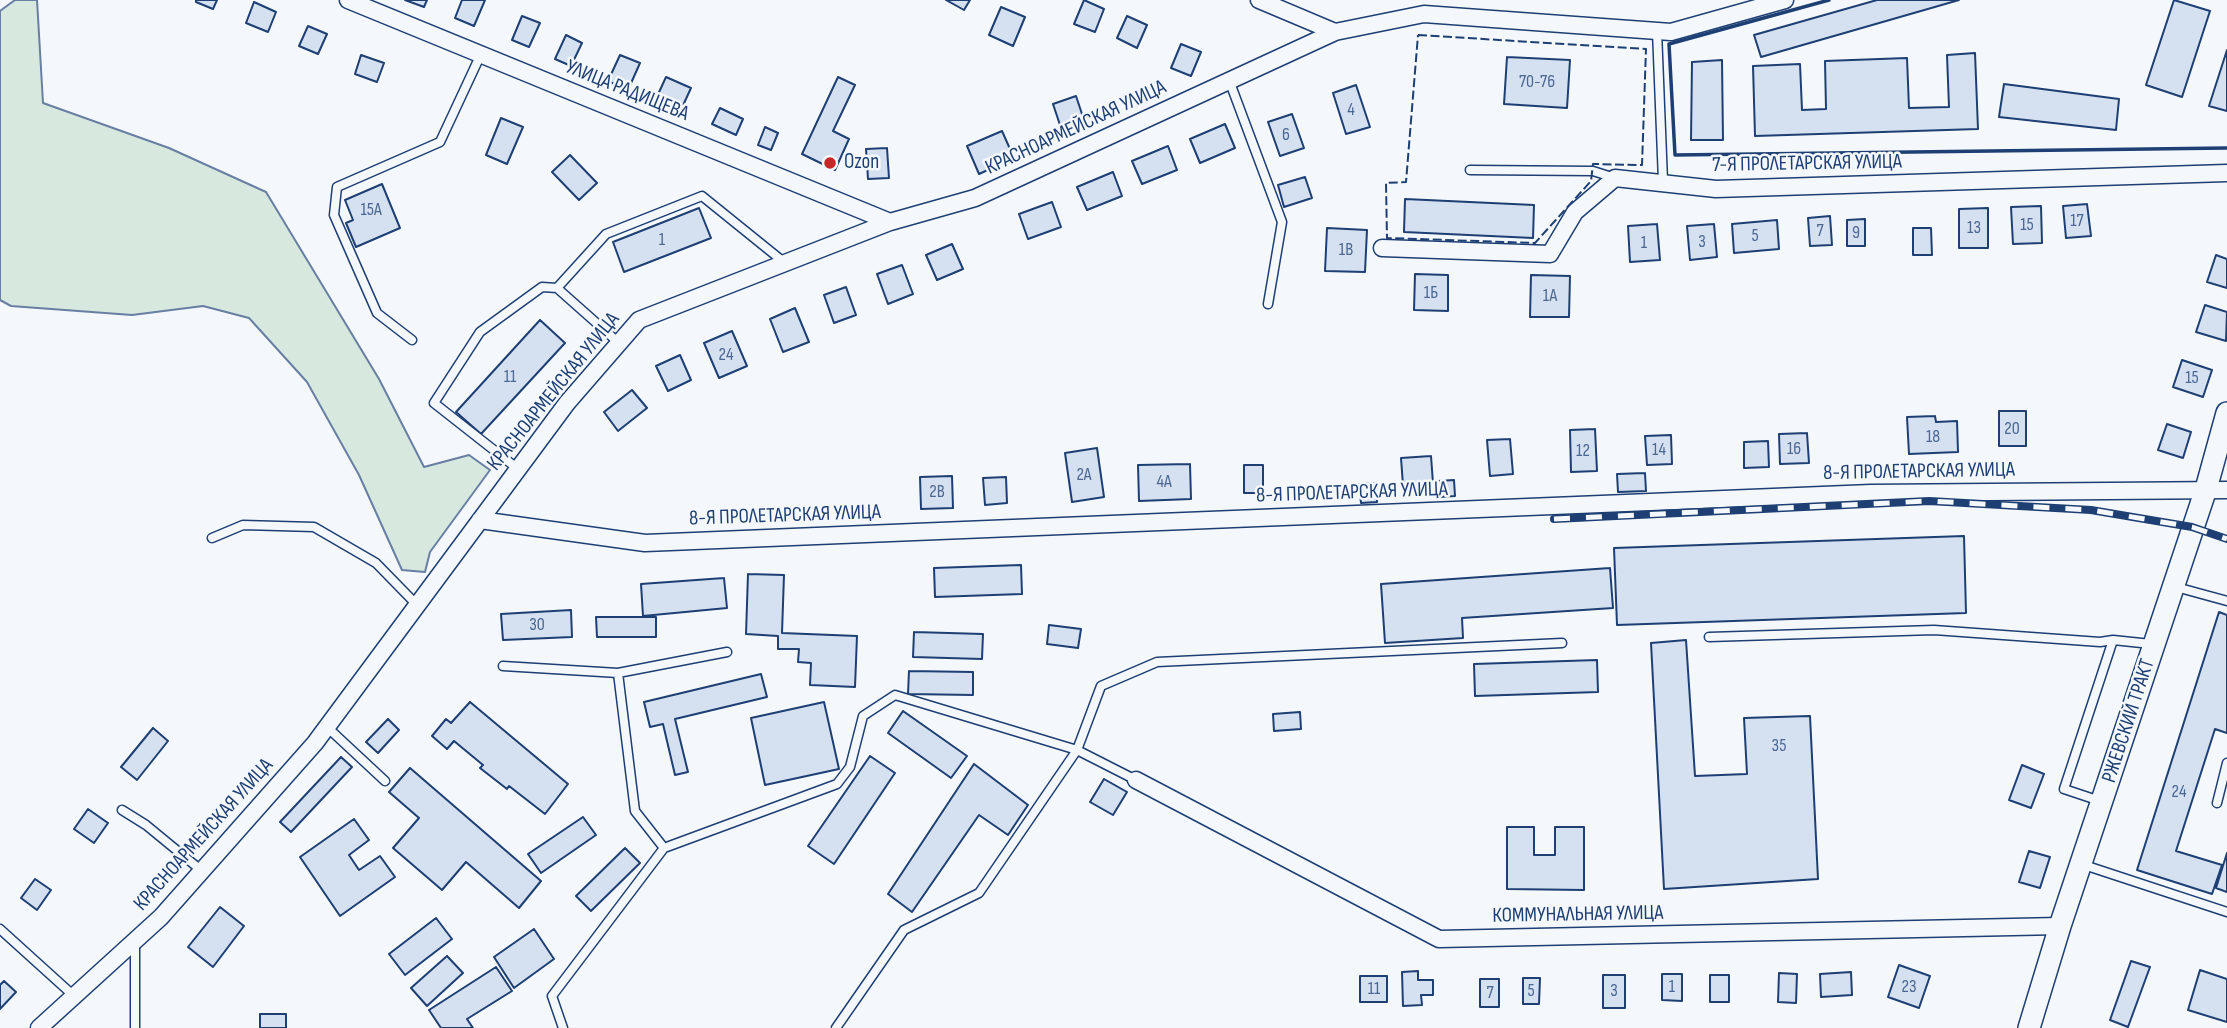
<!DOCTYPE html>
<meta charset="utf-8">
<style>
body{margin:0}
canvas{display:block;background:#f4f7fb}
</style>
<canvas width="2227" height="1028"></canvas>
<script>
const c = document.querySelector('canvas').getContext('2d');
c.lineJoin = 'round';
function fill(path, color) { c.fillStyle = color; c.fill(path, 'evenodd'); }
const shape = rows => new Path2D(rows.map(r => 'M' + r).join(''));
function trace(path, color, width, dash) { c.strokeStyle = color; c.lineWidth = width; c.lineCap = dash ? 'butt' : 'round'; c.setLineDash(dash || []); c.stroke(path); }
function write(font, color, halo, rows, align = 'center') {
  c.font = font + ' "Sofia Sans Condensed",sans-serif'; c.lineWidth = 5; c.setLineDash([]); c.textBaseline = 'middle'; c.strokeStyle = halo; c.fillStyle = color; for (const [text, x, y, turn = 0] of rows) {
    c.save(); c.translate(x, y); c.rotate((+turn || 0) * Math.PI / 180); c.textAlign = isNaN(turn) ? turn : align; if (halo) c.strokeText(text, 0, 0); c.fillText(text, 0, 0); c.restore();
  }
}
const green = shape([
 [15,0,37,0,43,103,169,148,266,192,379,379,424,467,469,455,490,470,430,552,425,572,402,570,359,475,307,382,249,318,203,306,132,315,11,306,0,300,0,11,15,0]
]);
fill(green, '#d7e8df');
trace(green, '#687fa3', 2);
const building = shape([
 [196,0,217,0,213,9,196,2,196,0],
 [405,0,427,0,424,7,405,0],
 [462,0,485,0,474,26,455,18,462,0],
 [946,0,970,0,964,10,946,0],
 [1084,0,1104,9,1095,32,1074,24,1084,0],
 [1877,0,1959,0,1761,57,1754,35,1877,0],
 [2174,0,2210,11,2182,97,2146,85,2174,0],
 [254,2,276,12,268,32,246,23,254,2],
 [1001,7,1025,17,1013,46,989,35,1001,7],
 [522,16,540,23,529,47,512,40,522,16],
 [1127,16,1147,25,1137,48,1117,38,1127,16],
 [308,26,327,34,318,54,299,46,308,26],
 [566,35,582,43,571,66,555,59,566,35],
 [1181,44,1201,52,1191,76,1171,68,1181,44],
 [2227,50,2227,111,2209,106,2227,50],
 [1975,53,1978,129,1755,136,1753,66,1800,64,1802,110,1826,109,1825,61,1907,58,1909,108,1949,107,1947,55,1975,53],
 [361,55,384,63,377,82,355,74,361,55],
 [620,55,640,63,628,90,608,81,620,55],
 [1507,57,1570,60,1567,108,1504,104,1507,57],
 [1722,60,1723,140,1691,140,1692,62,1722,60],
 [666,77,691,88,680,112,655,101,666,77],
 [838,77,855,85,833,131,849,139,835,170,802,154,838,77],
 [2004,84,2119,99,2116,130,1999,117,2004,84],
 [1356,85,1370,127,1346,134,1333,93,1356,85],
 [1076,96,1085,123,1062,131,1053,104,1076,96],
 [720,108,743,119,736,135,712,124,720,108],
 [1292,114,1304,148,1280,156,1268,122,1292,114],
 [501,118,523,127,507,164,486,155,501,118],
 [1225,124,1235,148,1200,163,1190,139,1225,124],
 [765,127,778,133,771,150,758,145,765,127],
 [1002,131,1014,158,979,174,967,146,1002,131],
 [1168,146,1177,170,1142,184,1132,161,1168,146],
 [887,148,889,178,868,179,866,149,887,148],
 [570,155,597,183,579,200,552,172,570,155],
 [1113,172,1122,196,1087,210,1077,187,1113,172],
 [1305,177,1312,198,1284,207,1278,185,1305,177],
 [382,184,400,228,356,247,346,223,353,220,345,200,382,184],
 [1405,199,1534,205,1533,238,1404,232,1405,199],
 [1052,202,1061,227,1028,239,1019,214,1052,202],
 [2087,204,2091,236,2066,238,2063,206,2087,204],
 [2041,206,2042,243,2013,244,2011,207,2041,206],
 [699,208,711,238,624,272,613,242,699,208],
 [1988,208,1988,248,1959,248,1959,209,1988,208],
 [1830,216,1832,245,1810,246,1808,218,1830,216],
 [1865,219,1865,246,1847,246,1847,220,1865,219],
 [1777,220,1779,249,1734,253,1732,224,1777,220],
 [1657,224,1660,260,1630,262,1628,226,1657,224],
 [1714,224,1717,257,1690,260,1687,226,1714,224],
 [1327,228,1367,230,1365,272,1325,271,1327,228],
 [1913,228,1931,228,1932,255,1913,255,1913,228],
 [952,244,963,269,937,280,926,255,952,244],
 [2216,255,2227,259,2227,288,2207,282,2216,255],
 [902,265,913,294,888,304,877,274,902,265],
 [1415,274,1448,275,1448,311,1414,310,1415,274],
 [1531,275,1570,276,1569,317,1530,317,1531,275],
 [846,287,856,315,834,323,824,295,846,287],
 [2205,305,2227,312,2226,341,2196,332,2205,305],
 [795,308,809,342,783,352,770,319,795,308],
 [540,320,565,343,481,434,456,412,540,320],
 [732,331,747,366,719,378,704,343,732,331],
 [680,355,691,380,668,391,656,366,680,355],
 [2182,360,2212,370,2203,397,2173,387,2182,360],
 [632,390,647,408,618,431,604,412,632,390],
 [1999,411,2026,411,2026,446,1999,446,1999,411],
 [1935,416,1936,422,1957,421,1958,452,1909,454,1907,417,1935,416],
 [2167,424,2191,432,2183,458,2158,450,2167,424],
 [1595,429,1597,471,1571,472,1570,430,1595,429],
 [1807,433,1809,463,1780,464,1779,434,1807,433],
 [1671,435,1672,464,1647,465,1645,436,1671,435],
 [1510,439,1513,474,1490,476,1487,440,1510,439],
 [1768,441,1769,467,1744,468,1744,442,1768,441],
 [1097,448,1104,497,1072,502,1065,453,1097,448],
 [1431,456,1433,483,1403,485,1401,458,1431,456],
 [1190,464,1191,499,1139,501,1138,465,1190,464],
 [1244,465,1263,465,1263,493,1244,493,1244,465],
 [1645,473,1646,491,1618,492,1617,474,1645,473],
 [952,476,953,508,921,509,920,477,952,476],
 [1006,477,1007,503,985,505,983,478,1006,477],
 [1454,480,1455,496,1439,497,1438,481,1454,480],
 [1376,483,1377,502,1361,503,1359,484,1376,483],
 [1964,536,1966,613,1617,625,1614,548,1964,536],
 [1021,565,1022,594,935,597,934,568,1021,565],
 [1610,568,1613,608,1462,618,1463,638,1385,643,1381,584,1610,568],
 [748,574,784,575,782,633,857,636,855,687,810,685,811,663,798,662,799,649,778,649,778,636,746,634,748,574],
 [724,578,727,608,643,616,641,584,724,578],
 [571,610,572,637,503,640,501,614,571,610],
 [2219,612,2227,615,2227,733,2215,729,2176,851,2222,865,2212,894,2137,870,2219,612],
 [596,617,656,617,656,637,597,637,596,617],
 [1049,625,1081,629,1078,648,1047,644,1049,625],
 [914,632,983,634,982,659,913,657,914,632],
 [1686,640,1695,776,1747,774,1744,718,1810,716,1818,879,1664,889,1651,643,1686,640],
 [1597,660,1598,692,1475,696,1474,664,1597,660],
 [909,671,973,672,973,695,908,694,909,671],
 [761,674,767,697,675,719,688,772,675,775,663,724,650,727,644,702,761,674],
 [470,702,568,784,545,814,509,786,507,789,480,768,483,765,454,741,447,749,432,736,446,719,451,723,470,702],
 [824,702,839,769,765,785,751,718,824,702],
 [903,711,967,756,951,778,888,733,903,711],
 [1300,712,1301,729,1274,731,1273,714,1300,712],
 [388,719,399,730,378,753,366,742,388,719],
 [153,728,168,741,137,780,121,767,153,728],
 [870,756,895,773,834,864,808,846,870,756],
 [341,757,352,767,291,832,280,822,341,757],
 [974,764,1028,805,1008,835,979,815,912,912,888,894,974,764],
 [2022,765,2044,774,2031,808,2009,800,2022,765],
 [410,768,541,881,519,908,466,862,442,890,393,848,419,818,389,792,410,768],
 [1104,779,1127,792,1113,815,1090,802,1104,779],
 [88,809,108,823,94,843,74,829,88,809],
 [583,817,596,835,541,873,528,854,583,817],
 [354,819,369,840,349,855,359,870,380,856,395,877,340,916,300,857,354,819],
 [1507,827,1534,827,1534,855,1555,855,1555,827,1584,827,1584,890,1507,889,1507,827],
 [625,848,640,863,591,911,576,896,625,848],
 [2029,851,2050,857,2040,888,2019,882,2029,851],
 [2227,853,2227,892,2216,888,2227,853],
 [35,879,51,890,37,910,21,898,35,879],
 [220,907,244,926,213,967,188,947,220,907],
 [436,918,452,939,405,975,389,954,436,918],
 [534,929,554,959,514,988,494,957,534,929],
 [447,956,463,973,427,1006,411,988,447,956],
 [2131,961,2150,967,2128,1027,2110,1020,2131,961],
 [1899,965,1930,976,1919,1008,1888,997,1899,965],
 [496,967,512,991,467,1019,473,1028,441,1028,429,1010,496,967],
 [2200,970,2227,979,2227,1022,2188,1010,2200,970],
 [1418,971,1418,980,1433,980,1433,995,1421,995,1422,1005,1403,1006,1402,972,1418,971],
 [1851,972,1852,995,1821,997,1820,974,1851,972],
 [1779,973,1797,974,1796,1003,1778,1002,1779,973],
 [1662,974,1682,974,1682,1001,1662,1000,1662,974],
 [1603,975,1625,975,1625,1008,1603,1008,1603,975],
 [1710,975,1729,975,1729,1002,1710,1002,1710,975],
 [1360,976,1387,976,1387,1002,1360,1002,1360,976],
 [1523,978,1540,978,1539,1004,1523,1004,1523,978],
 [1480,979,1499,979,1499,1007,1480,1007,1480,979],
 [4,981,16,992,0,1009,0,985,4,981],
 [260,1014,286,1014,286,1028,260,1028,260,1014]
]);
fill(building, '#d5e0f0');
trace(building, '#1d3f73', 2);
const service = shape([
 [1657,31,1663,181],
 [1229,80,1282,222,1268,304],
 [1470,170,1593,171,1615,178],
 [557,288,606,234,702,196,785,263],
 [412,340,377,313,334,215,337,187,440,142,481,54],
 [518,469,434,403,480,332,542,287,557,288,619,343],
 [212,538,243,525,314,527,376,563,417,605],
 [2176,587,2227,601],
 [1709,637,1934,630,2100,642,2113,640],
 [727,652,618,673,635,811,664,848,837,784,850,767,863,716,895,695,1077,750,979,893,904,930,836,1028],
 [503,666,618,673],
 [327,727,385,781],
 [1136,780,1077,750,1101,686,1157,662,1562,643],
 [2100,801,2064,789,2113,640,2151,644],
 [2217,803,2227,763],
 [122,810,146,825,202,871],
 [2081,864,2227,912],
 [0,929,74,996],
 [135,1028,135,943],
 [563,1028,552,996,664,848]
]);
const minor = shape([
 [348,0,890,222],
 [1259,0,1335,32],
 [1382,248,1550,254,1575,212,1615,178,1716,189,2227,173],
 [480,520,645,543,1871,493,2227,490],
 [1136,780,1439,939,2060,926],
 [39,1028,161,917,315,743,567,403,639,320,890,222,975,198,1335,32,1424,14,1671,32,1785,0]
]);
const secondary = shape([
 [2029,1028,2060,926,2206,489,2227,413]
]);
trace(service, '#1d3f73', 11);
trace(minor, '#1d3f73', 19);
trace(secondary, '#1d3f73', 24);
trace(service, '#f4f7fb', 8);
trace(minor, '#f4f7fb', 16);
trace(secondary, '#f4f7fb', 21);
const rail = shape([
 [1554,519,1929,501,2091,510,2192,527,2227,539]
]);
trace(rail, '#1d3f73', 8);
trace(rail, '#f4f7fb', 5, [16]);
trace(shape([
 [1418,35,1646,49,1642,165,1593,164,1591,181,1535,243,1387,238,1386,183,1406,182,1418,35]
]), '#1d3f73', 2, [9, 3.5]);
trace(shape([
 [1829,0,1669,44,1675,155,2227,148]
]), '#1d3f73', 3.5);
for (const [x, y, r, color] of [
 [830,163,7,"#c62828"]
]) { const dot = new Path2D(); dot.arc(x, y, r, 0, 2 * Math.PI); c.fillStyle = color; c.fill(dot); trace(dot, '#f4f7fb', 2.5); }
write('18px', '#4b6792', null, [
 ["70-76",1537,82],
 ["4",1351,110],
 ["6",1286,135],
 ["15А",371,210],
 ["17",2077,221],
 ["15",2027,225],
 ["13",1974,228],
 ["7",1820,231],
 ["9",1856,233],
 ["5",1755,236],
 ["1",662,240],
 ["3",1702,242],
 ["1",1644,243],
 ["1В",1346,250],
 ["1Б",1431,293],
 ["1А",1550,296],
 ["24",726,355],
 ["11",510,377],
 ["15",2192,378],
 ["20",2012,429],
 ["18",1933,437],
 ["16",1794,449],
 ["14",1659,450],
 ["12",1583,451],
 ["2А",1084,475],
 ["4А",1164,482],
 ["2В",937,492],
 ["30",537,625],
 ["35",1779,746],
 ["24",2179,792],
 ["1",1672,987],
 ["23",1909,987],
 ["11",1374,989],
 ["5",1531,991],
 ["3",1614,991],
 ["7",1490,993]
]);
write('21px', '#1d3f73', '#f4f7fb', [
 ["УЛИЦА РАДИЩЕВА",627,91,22],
 ["КРАСНОАРМЕЙСКАЯ УЛИЦА",1076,128,-25],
 ["7-Я ПРОЛЕТАРСКАЯ УЛИЦА",1807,164,-1],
 ["КРАСНОАРМЕЙСКАЯ УЛИЦА",554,392,-51],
 ["8-Я ПРОЛЕТАРСКАЯ УЛИЦА",1919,472,-1],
 ["8-Я ПРОЛЕТАРСКАЯ УЛИЦА",1352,493,-2],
 ["8-Я ПРОЛЕТАРСКАЯ УЛИЦА",785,516,-2],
 ["РЖЕВСКИЙ ТРАКТ",2129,721,-72],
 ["КРАСНОАРМЕЙСКАЯ УЛИЦА",204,835,-48],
 ["КОММУНАЛЬНАЯ УЛИЦА",1578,915,-1]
]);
write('21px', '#1d3f73', '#f4f7fb', [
 ["Ozon",844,163]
], 'left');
</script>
